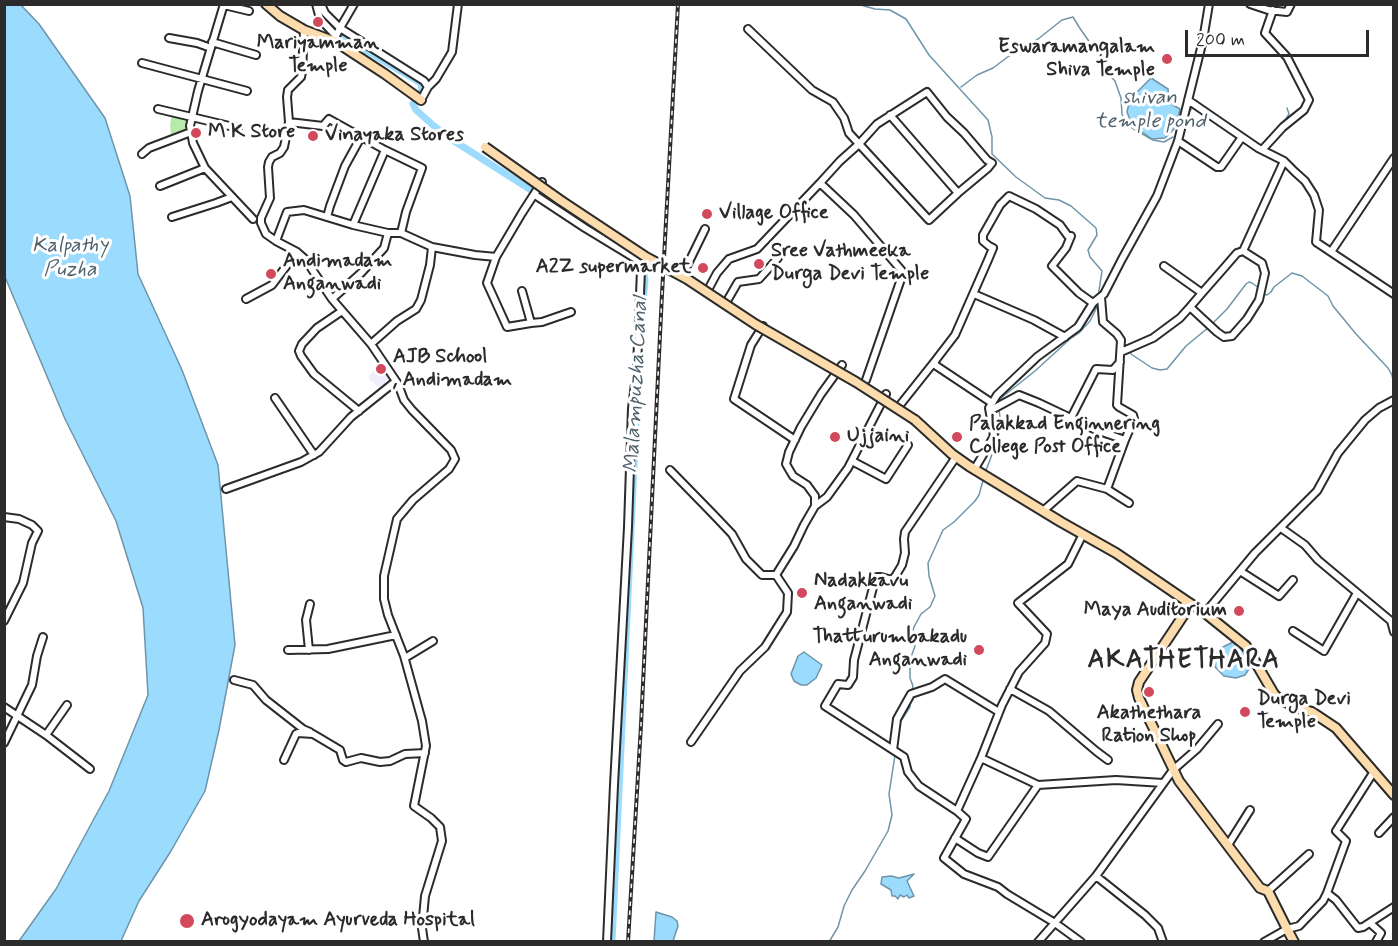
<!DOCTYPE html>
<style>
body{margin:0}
#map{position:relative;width:1398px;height:946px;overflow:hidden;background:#fff;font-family:Mynerve,sans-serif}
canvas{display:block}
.frame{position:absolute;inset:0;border:6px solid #2b2b2b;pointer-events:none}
.scale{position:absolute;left:1185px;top:30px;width:184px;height:27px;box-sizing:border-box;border:3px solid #2b2b2b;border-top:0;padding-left:8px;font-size:18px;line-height:21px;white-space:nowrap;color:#2b2b2b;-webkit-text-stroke:4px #fff;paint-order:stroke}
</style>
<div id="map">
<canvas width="1398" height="946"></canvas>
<div class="frame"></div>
<div class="scale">200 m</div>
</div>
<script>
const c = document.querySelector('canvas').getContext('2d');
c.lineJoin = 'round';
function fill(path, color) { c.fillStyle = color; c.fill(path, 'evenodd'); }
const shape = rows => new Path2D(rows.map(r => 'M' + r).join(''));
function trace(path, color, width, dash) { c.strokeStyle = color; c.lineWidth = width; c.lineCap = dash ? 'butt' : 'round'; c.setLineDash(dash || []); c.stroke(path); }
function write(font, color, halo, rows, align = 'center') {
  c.font = font + ' Mynerve,sans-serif'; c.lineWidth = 6; c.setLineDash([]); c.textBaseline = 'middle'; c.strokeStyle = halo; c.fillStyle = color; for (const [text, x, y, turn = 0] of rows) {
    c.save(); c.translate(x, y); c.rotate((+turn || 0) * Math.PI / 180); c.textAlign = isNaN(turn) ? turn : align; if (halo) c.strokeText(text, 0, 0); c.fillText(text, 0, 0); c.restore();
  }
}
fill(shape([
 [381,362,393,378,380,388,370,380,369,376]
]), '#f0edfc');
fill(shape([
 [172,114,188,118,186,124,187,131,171,136,170,125]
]), '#b7ebad');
const water = shape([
 [5,4,21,5,39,24,105,118,130,196,138,274,182,370,218,465,235,645,219,730,205,791,171,851,139,901,121,941,19,941,56,889,109,791,148,695,143,608,116,521,65,419,5,277,5,4],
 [1151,78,1168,89,1169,98,1173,105,1180,109,1176,127,1165,138,1152,139,1132,125,1127,112,1130,99,1151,78],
 [1233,642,1247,654,1250,663,1249,669,1245,675,1236,678,1224,676,1215,667,1213,658,1219,649,1233,642],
 [804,652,822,665,816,678,807,685,801,685,794,681,791,674,798,656,804,652],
 [914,874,907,881,914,896,909,898,907,895,904,897,900,895,898,899,895,896,892,896,891,890,881,884,882,877,891,876,899,878,914,874],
 [656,912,672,917,677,921,678,926,673,941,654,941,656,912]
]);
fill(water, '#9bdbfd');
trace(water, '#6e95a9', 1.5);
trace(shape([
 [857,4,875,9,890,10,906,19,929,55,988,120,992,137,992,154,1016,177,1045,198,1059,200,1071,206,1096,228,1097,235,1088,250,1090,257,1102,271,1098,297],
 [961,87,977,75,993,68,1009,56,1038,39,1062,20,1073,17,1079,27,1093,47,1108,74,1115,81,1121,98,1122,114,1125,121,1132,128,1153,140,1164,142,1173,137],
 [1188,113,1193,107,1198,110],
 [1284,122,1289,114,1287,108],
 [1264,294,1267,295,1271,292,1274,287,1292,273,1302,276,1328,296,1333,306,1356,334,1388,368,1392,375,1394,384],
 [1213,323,1227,309,1246,284,1249,282,1252,283,1259,288],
 [1130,352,1131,354,1152,368,1160,370,1167,369,1186,346,1209,327],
 [1001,401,1001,398,1035,371,1070,339,1079,333,1090,321,1097,307,1098,301],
 [985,473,996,444,1001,426,999,409],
 [912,691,913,686,910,678,910,660,915,646,911,636,914,627,921,614,930,607,935,596,929,576,928,563,943,530,954,522,975,501,979,495,984,477],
 [899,724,910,707,911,699],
 [829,942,838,927,844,906,852,890,865,871,888,831,892,815,889,794,895,755]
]), '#6e95a9', 1.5);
trace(shape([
 [318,4,328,25,339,34,421,83,422,91,413,104,416,110,434,126,454,141,539,195],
 [642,316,645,280,643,267],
 [612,942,638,378]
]), '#9bdbfd', 7);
const minor = shape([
 [224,4,198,91,190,126,193,143,205,168,253,219],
 [316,4,320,19,336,36],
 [321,4,325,13,340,28,424,81,428,87,421,100],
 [1250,4,1268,10,1287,12,1291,4],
 [224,5,249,11],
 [748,29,812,90,833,102,844,118,849,133,929,220,958,193,890,115],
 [304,30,302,72,301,77,288,90,287,97,289,122,284,147,280,153,272,157,269,162,268,167,270,198,261,218,261,223,266,234,276,241,297,252,305,259,332,299,371,344,398,384,404,400,412,410,451,450,455,459,449,469,413,500,397,519,384,576,384,599,388,615,404,656,422,721,426,746,414,806,431,818,440,827,442,841,425,896,422,928,424,942],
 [169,38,197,43,211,48],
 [212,42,256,55],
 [336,42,336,36,340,28,354,4],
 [142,63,247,91],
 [428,87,436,79,452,52,458,4],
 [1188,100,1258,148,1284,161,1295,172,1305,181,1314,195,1319,210,1316,242,1394,294],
 [158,109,238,128],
 [289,122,323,126,329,119,385,150],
 [1178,141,1217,167,1221,167,1242,137],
 [1262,150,1283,127,1304,110,1309,100,1287,57,1265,33,1273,10],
 [142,154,149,148,191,132],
 [160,186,205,168],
 [535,195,585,228,636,259,641,270,637,367,632,408,628,527,614,785,607,942],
 [172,217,216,203,232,197],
 [327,217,330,206,345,166,361,137],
 [353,225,385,150,422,168,406,212,401,233],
 [276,241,287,212,304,210,353,225,388,233,401,233,432,247,475,255,496,257],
 [1243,251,1284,161],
 [1331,252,1394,158],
 [1164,266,1202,293],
 [684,272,705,229],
 [709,288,717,273,729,259,757,249,820,183],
 [522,291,531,323,507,327,487,283,496,257,522,213,542,182],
 [974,294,1034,320,1065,337],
 [1101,297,1103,322,1117,334,1121,340,1117,405,1119,407,1133,415,1134,419,1125,440],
 [246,299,272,285,297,252],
 [332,299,361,273,384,248,388,233],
 [727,301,738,282,759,279,778,258],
 [342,311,317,328,302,344,299,351,301,356,314,374,359,411],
 [531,323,542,322,571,312],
 [763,326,751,345,734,399,795,440],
 [371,344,397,321,416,309,421,300,430,265,432,247],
 [1121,352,1153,338,1180,318,1190,307,1202,293,1224,268,1237,253,1243,251,1262,263,1265,273,1259,300,1247,319,1232,336,1224,337,1217,332,1190,307],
 [866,380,902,276,902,271,854,215,820,183,840,161,859,144,877,124,927,92,947,117,964,133,987,160,992,163,988,168,958,193],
 [275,398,314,455],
 [992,403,935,365,935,361,955,335,988,260,993,248,989,246,983,241,983,235,1000,205,1009,196,1036,209,1060,225,1068,236,1071,236,1066,248,1052,266,1079,293,1093,303],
 [900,405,935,361],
 [989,408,995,408,1019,395,1039,403,1096,430,1125,440,1107,489,1077,481,1043,511],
 [1071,418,1096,369,1113,370,1120,362],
 [956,457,905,532,904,539,905,553,902,565,896,575,892,580,881,577,877,577,875,580,854,660,853,677,848,685,838,684,825,706,904,757,908,772,919,786,957,811],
 [852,461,886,479,908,445],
 [670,470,712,513,732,534,746,559,762,575,776,575],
 [974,470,994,436,989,408,997,395,1037,357,1078,327,1093,303,1104,294,1122,259,1157,196,1178,141,1203,40,1209,4],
 [226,489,301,462,319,452,351,417,396,381],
 [1107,489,1129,503],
 [815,506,815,496,807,485,793,476,786,464,789,452,801,427,821,394,842,365],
 [4,517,19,519,32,525,38,531,32,543,23,583,4,621],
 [1281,528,1305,545,1318,560,1391,621,1394,632],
 [1083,534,1068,564,1018,603,1047,634,1045,643,1019,672,1002,705,981,758,1038,785,1116,780,1163,783],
 [1240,571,1279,596,1293,580],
 [1205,613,1255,553,1317,491,1338,453,1365,420,1379,408,1394,400],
 [1293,631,1324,651,1357,593],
 [288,650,328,649,396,635],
 [309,650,306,620,310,604],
 [405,658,433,641],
 [234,680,253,685,266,700,303,729,310,732],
 [1010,689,1049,711,1096,751,1108,760],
 [4,707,46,735,90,769],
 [46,735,67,705],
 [691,742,740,671,765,647,787,612,788,593,776,575,794,546,804,525,815,506,827,497,848,468,886,394],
 [4,743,32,685,37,656,43,637],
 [893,750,897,719,911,694,932,687,945,679,999,712],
 [981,758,957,811,966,819,944,858,964,874,998,887,1007,894,1055,923,1081,942],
 [284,760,296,734,298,733,313,734,340,750,343,760,346,762,361,758,380,762,390,761,405,754,425,753],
 [1379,833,1394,817],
 [955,838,978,853,988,857,1038,785],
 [1228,845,1250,810],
 [1096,876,1145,915,1158,928,1163,942],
 [1268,891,1309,854],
 [1327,893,1336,900,1358,928,1363,927,1394,907],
 [1370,923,1381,933,1376,942],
 [1038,942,1096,876,1173,770,1197,749,1218,724],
 [1264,942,1287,929,1299,926,1323,901,1327,893,1346,841,1336,831,1373,773]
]);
const major = shape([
 [266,4,280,16,304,30,336,42,385,74,421,100],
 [915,420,952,454,969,466,1061,522,1116,553,1185,600,1187,607,1185,613,1139,682,1137,690,1139,698,1179,781,1260,888,1268,891,1287,929,1294,942],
 [1185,600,1205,613,1246,646,1274,694,1278,698,1295,707,1312,712,1336,728,1394,795]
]);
trace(minor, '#2b2b2b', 10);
trace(major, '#2b2b2b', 12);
trace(minor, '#fff', 6);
trace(major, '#fcdcac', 8);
const rail = shape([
 [628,942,641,725,662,294,678,4]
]);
trace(rail, '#2b2b2b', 4);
trace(rail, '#fff', 1.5, [4.5]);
const majorBridge = shape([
 [485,147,560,200,646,257,687,279,755,324,856,382,915,420]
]);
trace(majorBridge, '#2b2b2b', 12, []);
trace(majorBridge, '#fcdcac', 8);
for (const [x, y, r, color] of [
 [318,22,6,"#d1495b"],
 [1167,59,6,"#d1495b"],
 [196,133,6,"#d1495b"],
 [313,136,6,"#d1495b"],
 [707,214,6,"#d1495b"],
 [759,264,6,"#d1495b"],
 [703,268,6,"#d1495b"],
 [271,274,6,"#d1495b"],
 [381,369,6,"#d1495b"],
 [835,437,6,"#d1495b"],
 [957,437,6,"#d1495b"],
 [802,593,6,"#d1495b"],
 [1239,611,6,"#d1495b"],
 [979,650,6,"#d1495b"],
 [1149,692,6,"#d1495b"],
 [1245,712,6,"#d1495b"],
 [187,921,8,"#d1495b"]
]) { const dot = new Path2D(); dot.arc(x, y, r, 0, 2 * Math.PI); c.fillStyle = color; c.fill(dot); trace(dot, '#fff', 2); }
write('bold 20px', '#2b2b2b', '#fff', [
 ["Mariyamman",318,44,"center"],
 ["Temple",318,67,"center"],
 ["Eswaramangalam",1155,48,"right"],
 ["Shiva Temple",1155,71,"right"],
 ["M K Store",208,133],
 ["Vinayaka Stores",325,136],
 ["Village Office",719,214],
 ["Sree Vathmeeka",771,252],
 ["Durga Devi Temple",771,275],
 ["Andimadam",283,262],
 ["Anganwadi",283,285],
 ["A2Z supermarket",691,268,"right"],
 ["AJB School",393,358],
 [", Andimadam",393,381],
 ["Palakkad Enginnering",969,425],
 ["College Post Office",969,448],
 ["Ujjaini",847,437],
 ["Nadakkavu",814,582],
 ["Anganwadi",814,605],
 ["Maya Auditorium",1227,611,"right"],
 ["Thatturumbakadu",967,638,"right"],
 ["Anganwadi",967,661,"right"],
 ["Durga Devi",1257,700],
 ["Temple",1257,723],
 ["Akathethara",1149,714,"center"],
 ["Ration Shop",1149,737,"center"],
 ["Arogyodayam Ayurveda Hospital",201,921]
], 'left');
write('italic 21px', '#4d606a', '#fff', [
 ["shivan",1150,99],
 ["temple pond",1150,123],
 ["Kalpathy",70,247],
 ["Puzha",70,271],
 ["Malampuzha Canal",637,385,-87]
]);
c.letterSpacing = '1.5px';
write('bold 26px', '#2b2b2b', '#fff', [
 ["AKATHETHARA",1184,662]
]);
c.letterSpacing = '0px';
</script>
